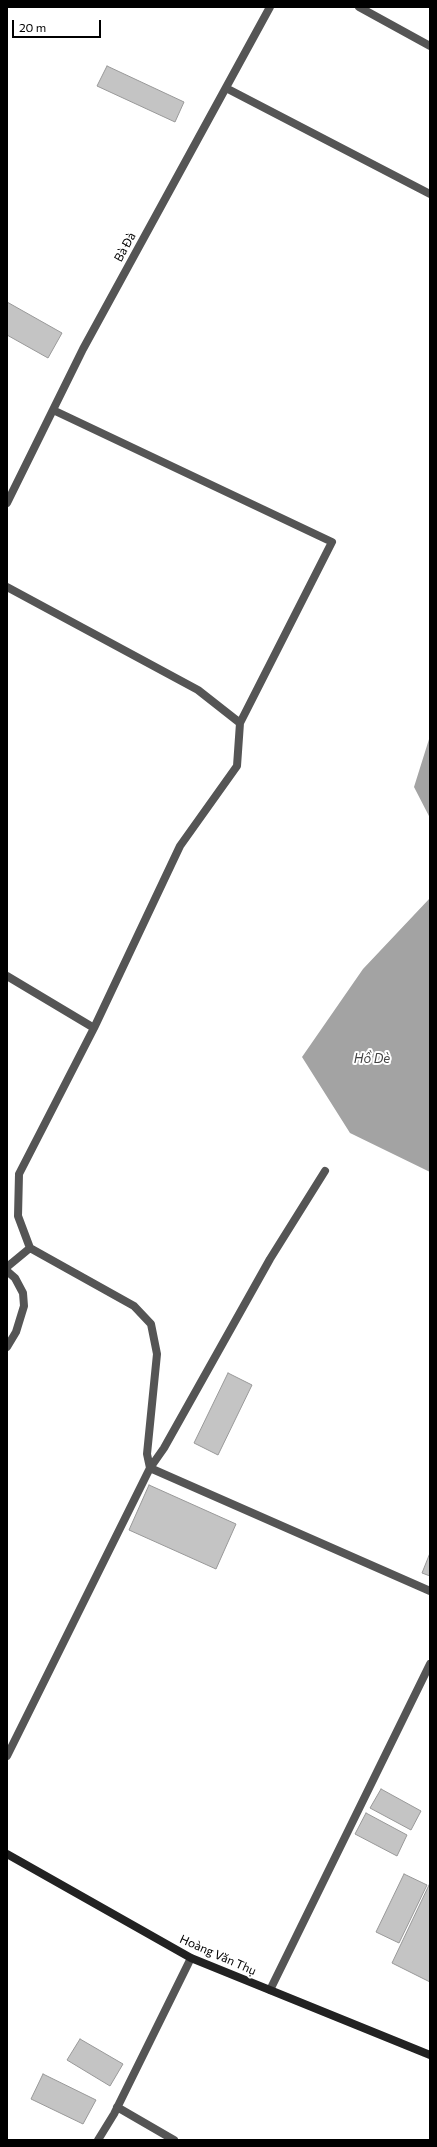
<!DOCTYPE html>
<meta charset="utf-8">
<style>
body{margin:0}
#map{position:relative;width:437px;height:2147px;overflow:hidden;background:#fff;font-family:Commissioner,sans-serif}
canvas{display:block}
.frame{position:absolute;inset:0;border:8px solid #000;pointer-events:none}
.scale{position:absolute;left:12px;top:20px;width:89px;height:18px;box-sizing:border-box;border:2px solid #000;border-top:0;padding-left:5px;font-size:12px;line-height:14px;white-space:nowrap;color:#000;-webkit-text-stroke:3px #fff;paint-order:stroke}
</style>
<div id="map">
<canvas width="437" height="2147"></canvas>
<div class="frame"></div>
<div class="scale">20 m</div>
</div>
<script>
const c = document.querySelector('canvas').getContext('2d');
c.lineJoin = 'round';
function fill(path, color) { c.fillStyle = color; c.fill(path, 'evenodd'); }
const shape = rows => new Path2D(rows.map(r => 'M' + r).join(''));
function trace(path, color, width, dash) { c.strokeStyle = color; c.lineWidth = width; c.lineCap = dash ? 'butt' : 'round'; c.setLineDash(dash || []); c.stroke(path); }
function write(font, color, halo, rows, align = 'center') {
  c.font = font + ' Commissioner,sans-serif'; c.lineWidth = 4; c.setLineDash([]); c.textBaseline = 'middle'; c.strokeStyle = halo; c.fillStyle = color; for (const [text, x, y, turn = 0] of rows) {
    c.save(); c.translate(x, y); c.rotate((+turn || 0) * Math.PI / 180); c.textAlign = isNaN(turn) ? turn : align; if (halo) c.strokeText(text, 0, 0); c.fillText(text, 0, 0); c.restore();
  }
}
fill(shape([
 [430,736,430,818,414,787],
 [430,898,430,1172,350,1133,302,1057,363,969]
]), '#a3a3a3');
const building = shape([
 [107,66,184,102,175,122,97,86,107,66],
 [7,302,62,333,48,358,7,335,7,302],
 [228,1373,252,1385,218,1455,194,1443,228,1373],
 [149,1485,236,1524,216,1569,129,1530,149,1485],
 [430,1553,430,1576,422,1573,430,1553],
 [381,1789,421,1811,411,1830,370,1808,381,1789],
 [366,1813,407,1835,397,1856,355,1834,366,1813],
 [404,1874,427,1885,399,1943,376,1932,404,1874],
 [430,1883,430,1982,392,1963,430,1883],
 [80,2039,123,2064,110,2086,67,2060,80,2039],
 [43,2074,96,2100,83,2124,31,2099,43,2074]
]);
fill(building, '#c4c4c4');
trace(building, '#999', 1);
trace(shape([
 [359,7,430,46],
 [226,88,430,194],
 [53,410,332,542,240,723],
 [7,503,83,349,270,7],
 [7,587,198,690,240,723,237,766,180,846,94,1028,19,1174,18,1216,30,1248,134,1306,151,1324,157,1354,147,1454,150,1468,430,1591],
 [7,976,94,1028],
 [7,1267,30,1248],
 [7,1271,15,1278,23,1293,24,1306,16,1332,7,1347],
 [7,1756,150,1468,164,1448,270,1259,325,1171],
 [270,1990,430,1664],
 [117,2107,174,2140],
 [98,2140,114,2114,191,1958]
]), '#555', 8);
trace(shape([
 [7,1854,191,1958,430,2055]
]), '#222', 8);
write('12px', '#000', '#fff', [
 ["Bà Đà",125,247,-61],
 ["Hoàng Văn Thụ",218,1955,24]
]);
write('italic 13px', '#444', '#fff', [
 ["Hồ Dè",372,1059]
]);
</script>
